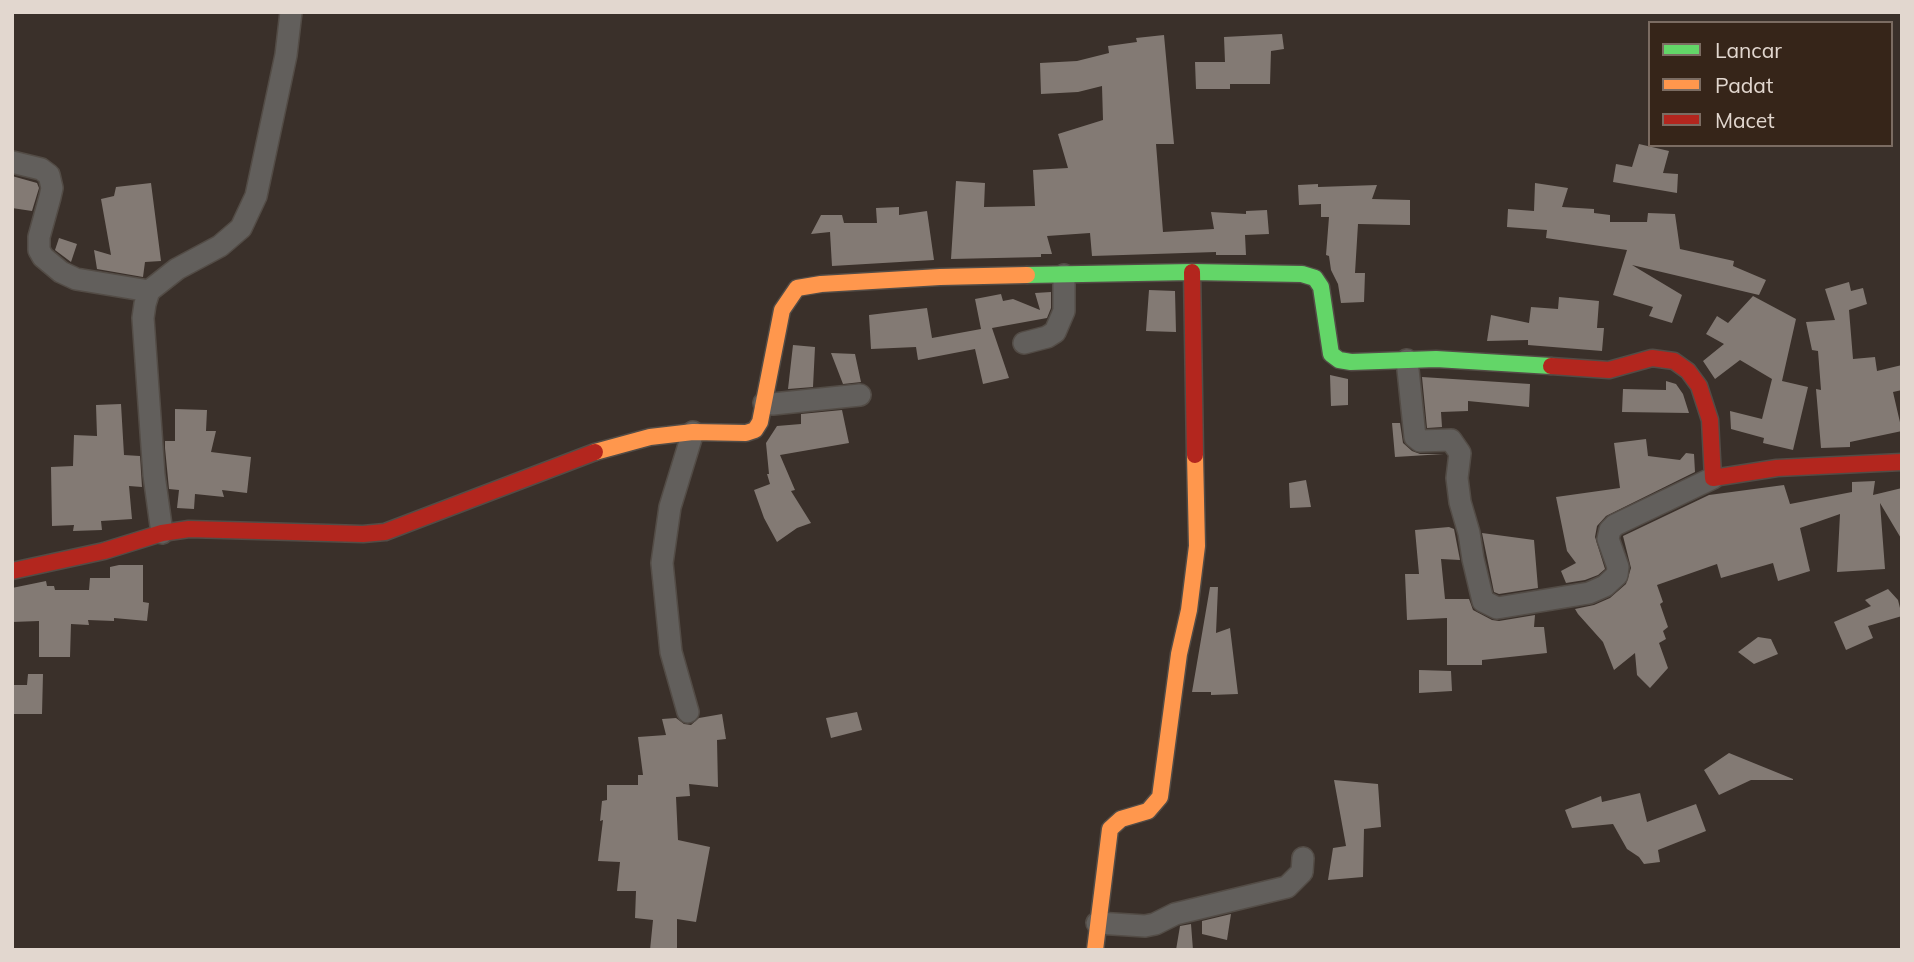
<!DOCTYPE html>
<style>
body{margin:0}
#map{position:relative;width:1914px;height:962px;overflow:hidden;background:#3a302a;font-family:Mulish,sans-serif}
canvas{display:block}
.frame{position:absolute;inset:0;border:14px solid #e2d7cf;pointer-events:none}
.legend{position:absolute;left:1648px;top:21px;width:245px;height:126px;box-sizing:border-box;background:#362519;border:2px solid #7b6c62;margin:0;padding:9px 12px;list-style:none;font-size:21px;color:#e2d7cf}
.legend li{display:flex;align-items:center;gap:14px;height:35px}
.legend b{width:35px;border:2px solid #7b6c62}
</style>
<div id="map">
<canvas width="1914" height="962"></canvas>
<div class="frame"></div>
<ul class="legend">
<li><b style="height:9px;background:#63d668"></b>Lancar</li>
<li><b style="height:9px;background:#ff974d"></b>Padat</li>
<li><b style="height:9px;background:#b3261e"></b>Macet</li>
</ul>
</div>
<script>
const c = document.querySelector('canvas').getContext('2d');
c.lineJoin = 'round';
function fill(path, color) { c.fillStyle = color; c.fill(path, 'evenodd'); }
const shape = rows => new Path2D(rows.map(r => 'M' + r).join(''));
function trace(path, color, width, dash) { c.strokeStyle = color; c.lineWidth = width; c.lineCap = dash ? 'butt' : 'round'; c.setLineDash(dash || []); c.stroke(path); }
fill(shape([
 [1282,34,1284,49,1271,51,1270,84,1230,84,1230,89,1196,89,1195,62,1225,62,1224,37],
 [1164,35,1174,144,1156,144,1163,232,1214,229,1211,212,1246,214,1246,211,1267,210,1269,234,1245,235,1246,255,1216,255,1216,252,1092,256,1090,233,1047,236,1052,254,1041,254,1041,257,951,259,956,181,985,183,984,207,1035,206,1033,170,1068,168,1058,134,1103,120,1102,86,1078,92,1041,94,1040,63,1077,61,1109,53,1108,46,1137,42,1136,38],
 [1639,144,1669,151,1663,173,1678,174,1677,193,1613,182,1616,164,1632,167],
 [12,176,37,183,39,188,32,211,12,208],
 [151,183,161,261,145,262,143,277,97,269,94,250,111,255,101,199,114,196,116,187],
 [1535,183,1568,188,1562,207,1594,209,1594,213,1610,215,1610,222,1647,222,1648,213,1675,214,1680,249,1734,261,1733,266,1766,280,1759,295,1632,265,1682,295,1672,323,1649,316,1653,307,1613,295,1627,250,1546,238,1547,230,1507,227,1508,209,1534,211],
 [1318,184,1318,187,1377,185,1372,199,1410,200,1410,225,1358,224,1355,273,1365,273,1364,302,1341,303,1338,284,1331,270,1329,256,1326,255,1329,217,1321,217,1321,204,1299,205,1298,185],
 [899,207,899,215,927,211,934,260,832,266,830,232,811,234,821,215,842,215,844,223,877,223,876,208],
 [59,238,77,244,71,262,55,250],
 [1849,282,1851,291,1863,288,1867,304,1849,310,1853,359,1875,357,1877,371,1902,365,1902,390,1893,392,1902,431,1850,442,1850,447,1821,448,1816,389,1821,390,1818,351,1812,350,1806,322,1835,320,1825,289],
 [1149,290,1175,291,1176,332,1146,331],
 [1051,292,1051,308,1047,318,992,328,1009,378,983,384,975,349,918,360,916,347,871,349,869,315,927,308,932,338,981,329,975,299,1001,294,1003,301,1013,299,1040,310,1035,293],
 [1753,296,1796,319,1782,381,1808,387,1793,450,1763,443,1764,438,1731,429,1730,411,1762,419,1772,379,1740,360,1715,379,1703,361,1724,344,1706,334,1717,316,1728,323],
 [1559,297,1599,301,1597,328,1604,328,1602,351,1528,345,1528,340,1487,341,1491,315,1529,323,1531,307,1558,309],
 [793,345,815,347,813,387,788,389],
 [831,353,855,354,861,382,843,384],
 [1330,375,1348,379,1348,405,1331,406],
 [1422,377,1530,384,1529,407,1468,401,1468,411,1441,412,1442,427,1427,428],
 [1666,381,1676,384,1683,394,1689,413,1622,412,1623,389,1666,390],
 [121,404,124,455,140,456,142,487,129,486,132,519,101,521,102,530,73,531,74,525,52,526,51,467,73,466,74,435,97,436,96,405],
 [175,409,207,410,206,431,216,431,211,452,251,457,247,493,222,490,224,497,195,494,194,509,177,508,179,490,169,489,165,448,165,441,175,441],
 [842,410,849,443,780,455,795,490,791,491,811,523,797,528,777,542,764,518,754,490,770,484,767,474,769,474,766,443,777,426,801,424,801,414],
 [1392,423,1400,423,1403,443,1412,451,1420,454,1444,454,1395,457],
 [1646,439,1648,456,1680,460,1686,453,1694,454,1695,472,1606,516,1597,526,1595,537,1605,569,1598,575,1585,580,1566,583,1561,571,1576,563,1567,551,1556,497,1620,488,1614,443],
 [1306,480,1311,507,1290,508,1289,483],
 [1875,481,1873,495,1902,488,1902,540,1880,503,1885,569,1837,572,1840,514,1800,528,1810,571,1778,581,1773,563,1721,578,1717,564,1657,585,1663,602,1660,604,1668,627,1663,631,1666,639,1659,643,1668,668,1650,688,1637,675,1635,653,1614,670,1603,642,1578,614,1575,609,1594,605,1610,598,1626,584,1631,568,1623,536,1709,495,1784,485,1790,504,1852,492,1852,482],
 [1449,527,1454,529,1460,560,1441,559,1445,599,1469,599,1473,610,1492,620,1499,621,1535,615,1534,627,1544,627,1547,653,1482,660,1482,665,1447,665,1447,618,1407,620,1405,574,1419,574,1415,530],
 [1482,533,1534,540,1538,588,1499,594,1494,592],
 [119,565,143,565,143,602,149,603,147,621,114,618,114,621,88,620,89,625,71,624,70,657,39,657,39,621,12,622,12,588,46,581,47,586,54,586,55,590,89,590,90,578,110,578,110,567],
 [1210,587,1218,587,1216,633,1230,628,1238,694,1211,695,1211,692,1192,692],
 [1888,589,1898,600,1902,616,1868,626,1873,638,1846,650,1834,622,1871,606,1865,600],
 [1758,637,1771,639,1778,654,1754,664,1738,652],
 [1419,670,1451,671,1452,691,1419,693],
 [28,674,43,674,42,714,12,714,12,685,27,685],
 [857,712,862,730,831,738,826,718],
 [722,714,726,739,717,740,718,787,689,784,690,796,676,797,678,840,710,847,696,922,677,919,677,950,650,950,653,920,635,918,636,891,617,891,620,862,598,861,603,820,600,821,602,801,607,800,607,785,638,785,638,775,643,775,638,737,666,735,662,719,676,718,684,724,691,725,699,718],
 [1729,753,1793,779,1793,780,1751,780,1719,795,1704,770],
 [1334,780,1378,784,1381,827,1364,829,1363,877,1328,880,1333,848,1346,846],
 [1640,793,1647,822,1696,804,1706,831,1658,850,1660,862,1644,864,1639,857,1627,849,1613,824,1572,828,1565,810,1601,796,1602,802],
 [1231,914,1227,940,1202,934,1202,921],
 [1191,924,1193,950,1176,950,1180,926]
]), '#837a74');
const street = shape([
 [12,162,41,169,49,175,52,188,50,197,39,237,39,250,43,257,61,272,76,279,149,291],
 [1024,343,1047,337,1055,332,1064,311,1064,275],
 [1407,360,1415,437,1420,441,1451,440,1460,453,1457,478,1460,502,1469,533,1473,559,1483,601,1497,608,1589,593,1605,586,1617,575,1618,567,1608,539,1610,530,1615,525,1713,478],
 [764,403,773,404,860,395],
 [162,533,154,475,143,318,145,304,149,291,177,269,220,246,241,228,256,196,286,55,291,12],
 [688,712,671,652,662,563,670,507,693,432],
 [1097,923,1145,926,1155,924,1175,914,1287,887,1302,872,1303,858]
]);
const fast = shape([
 [1027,275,1192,272,1302,274,1315,278,1321,287,1331,354,1339,360,1351,362,1436,359,1551,366]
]);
const slow = shape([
 [595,452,650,437,693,432,746,433,755,430,760,422,782,310,797,288,821,284,940,277,1027,275],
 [1095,950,1110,829,1121,819,1148,811,1160,797,1179,654,1189,610,1197,546,1195,455]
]);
const jam = shape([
 [1192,272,1195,455],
 [1551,366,1609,370,1652,358,1674,361,1688,371,1699,386,1710,420,1713,478,1777,468,1902,462],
 [12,571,104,551,162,533,189,529,363,534,385,532,595,452]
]);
trace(street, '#534c46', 24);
trace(fast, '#534c46', 19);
trace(slow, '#534c46', 19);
trace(jam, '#534c46', 19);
trace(street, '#625f5c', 21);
trace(fast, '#63d668', 16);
trace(slow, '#ff974d', 16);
trace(jam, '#b3261e', 16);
</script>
